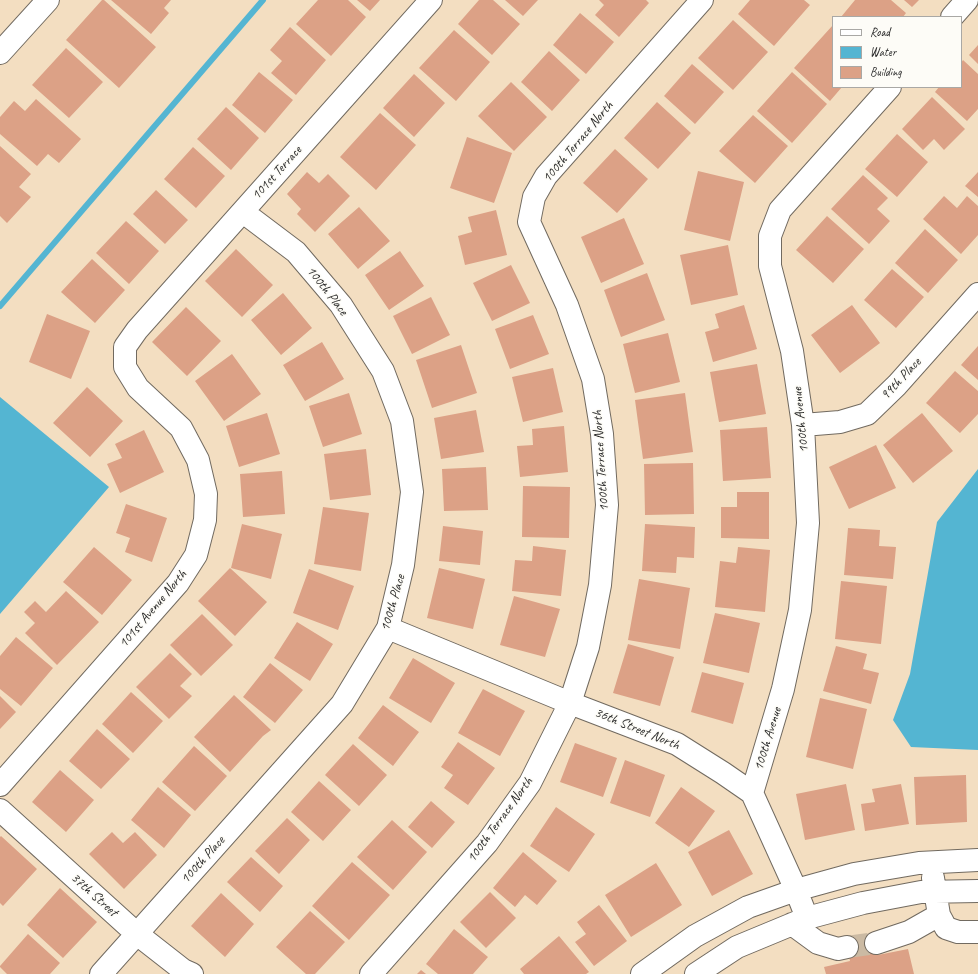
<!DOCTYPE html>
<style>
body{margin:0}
#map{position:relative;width:978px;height:974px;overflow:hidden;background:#f3dec1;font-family:Caveat,sans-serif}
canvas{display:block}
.legend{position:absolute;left:832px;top:16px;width:130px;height:72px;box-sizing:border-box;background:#fdfcf7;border:1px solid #a9a8a5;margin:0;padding:5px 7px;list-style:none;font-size:12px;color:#2b2b2b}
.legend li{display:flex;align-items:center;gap:8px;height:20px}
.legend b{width:20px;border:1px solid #a9a8a5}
</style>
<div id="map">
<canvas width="978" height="974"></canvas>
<ul class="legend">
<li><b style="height:5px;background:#fff"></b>Road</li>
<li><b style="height:11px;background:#54b5d2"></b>Water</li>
<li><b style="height:11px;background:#dca186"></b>Building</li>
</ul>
</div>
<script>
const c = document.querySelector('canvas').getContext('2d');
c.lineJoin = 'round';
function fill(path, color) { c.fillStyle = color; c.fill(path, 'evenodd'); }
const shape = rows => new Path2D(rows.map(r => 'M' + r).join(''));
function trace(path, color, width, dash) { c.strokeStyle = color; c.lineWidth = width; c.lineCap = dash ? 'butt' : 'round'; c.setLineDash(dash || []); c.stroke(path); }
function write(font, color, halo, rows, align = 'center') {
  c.font = font + ' Caveat,sans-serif'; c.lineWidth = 3; c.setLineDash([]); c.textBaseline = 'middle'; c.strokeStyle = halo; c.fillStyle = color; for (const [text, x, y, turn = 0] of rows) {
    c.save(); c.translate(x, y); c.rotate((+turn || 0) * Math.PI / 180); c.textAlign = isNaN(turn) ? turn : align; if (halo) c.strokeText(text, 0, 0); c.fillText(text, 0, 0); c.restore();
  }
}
fill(shape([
 [0,397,109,487,0,614],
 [978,469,978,750,911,747,893,720,910,674,937,522]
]), '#54b5d2');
trace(shape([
 [0,306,263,0]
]), '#54b5d2', 6);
fill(shape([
 [102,0,104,0,156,47,119,88,66,40],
 [111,0,171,0,164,8,169,13,151,34],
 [318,0,348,0,366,17,331,56,296,24],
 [357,0,380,0,370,11],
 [479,0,493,0,520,24,492,55,458,24],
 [505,0,538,0,523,16],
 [599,0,646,0,649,3,619,37,595,15,604,5],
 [750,0,804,0,810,5,774,46,738,14],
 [855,0,891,0,906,13,903,17,841,17],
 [904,0,919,0,912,7],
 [580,13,614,42,586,74,553,45],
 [733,20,768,52,733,90,698,58],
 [833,25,833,87,842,87,830,101,794,68],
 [290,27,326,60,296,95,271,73,282,61,270,50],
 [454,30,490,62,456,101,419,68],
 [978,45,978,64,969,55],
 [66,48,103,82,69,118,32,85],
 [549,51,580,80,552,111,521,82],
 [963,60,978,74,978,109,967,121,935,92,939,87,961,87,961,63],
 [692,64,724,92,695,124,664,96],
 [259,72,293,100,265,133,232,105],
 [792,72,827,104,792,143,757,111],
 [414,74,445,103,414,137,383,108],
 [511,82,547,117,514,151,478,116],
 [932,97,965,129,944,150,934,139,923,150,902,129],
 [36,99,81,139,59,163,48,154,37,166,0,134,0,117,14,101,25,111],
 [657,102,691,133,658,169,624,138],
 [226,107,259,138,231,170,197,139],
 [380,113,416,145,376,190,340,157],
 [753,115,788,146,755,183,719,151],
 [897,134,928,162,897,197,865,169],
 [467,137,512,153,494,203,450,188],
 [0,146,31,174,19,187,31,197,7,223,0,216],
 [193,147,225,176,196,208,164,179],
 [615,149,648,179,617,213,583,183],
 [698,171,744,182,730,241,684,230],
 [307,172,319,183,328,174,350,196,315,232,297,214,301,209,287,194],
 [978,172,978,197,965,186],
 [863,175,888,198,877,209,890,221,869,244,831,209],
 [156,190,188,220,165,244,133,214],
 [944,196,957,208,967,196,978,206,978,235,961,254,923,219],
 [359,207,390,241,358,269,328,234],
 [496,210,507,255,465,265,458,236,472,232,468,217],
 [827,216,864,249,833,283,796,250],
 [624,218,644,264,601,283,581,237],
 [126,221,159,251,129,284,96,253],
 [925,229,958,260,928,293,895,263],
 [728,245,738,295,691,305,680,255],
 [236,249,273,285,242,317,205,281],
 [400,251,424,286,389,310,365,275],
 [92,259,125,290,95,323,61,292],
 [511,265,530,303,492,321,473,283],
 [892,269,924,297,896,328,864,300],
 [647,273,665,320,621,337,604,290],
 [283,293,312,328,281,355,251,320],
 [431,297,450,335,412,354,393,316],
 [744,305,757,349,713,362,705,332,719,328,715,314],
 [852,305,880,343,840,373,811,335],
 [186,307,221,341,187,376,152,342],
 [47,314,90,331,71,379,29,362],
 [533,315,549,354,510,369,495,329],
 [668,333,680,382,635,393,623,344],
 [322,342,344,379,305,401,283,365],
 [461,345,477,393,432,408,416,360],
 [978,346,978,380,961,365],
 [232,354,261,394,224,421,195,381],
 [757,364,766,414,719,422,710,372],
 [553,368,563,412,523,422,512,377],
 [955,371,978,391,978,414,960,433,926,403],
 [87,387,123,421,90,457,53,423],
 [349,393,362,434,323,447,309,406],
 [685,393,693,452,643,459,635,400],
 [476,410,484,452,441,459,434,418],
 [267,413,280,454,239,467,226,426],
 [922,413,953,451,913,483,883,445],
 [564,426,568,472,520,477,517,446,533,445,532,429],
 [767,427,771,478,723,481,720,430],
 [144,430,164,472,120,493,107,464,122,458,115,444],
 [876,445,896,488,849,509,829,467],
 [366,449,371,495,330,500,324,454],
 [693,463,694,514,645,515,644,464],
 [486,467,488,510,444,511,442,469],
 [282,471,285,514,243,517,240,474],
 [523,486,570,487,569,538,522,537],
 [737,492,769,492,769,539,721,538,721,507,737,507],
 [126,504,167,518,152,562,125,552,130,538,116,533],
 [323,507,369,513,361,571,314,564],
 [242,524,282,534,271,579,231,568],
 [645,524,695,527,694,558,677,557,676,573,642,571],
 [443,526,483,531,480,565,439,561],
 [848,528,880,530,879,546,896,547,893,579,844,575],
 [533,546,566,550,561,596,512,591,515,560,532,561],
 [94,547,132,580,102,615,63,582],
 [738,547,770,550,765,612,715,607,720,561,736,563],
 [230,568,267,602,235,636,198,601],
 [439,568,485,579,473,629,427,618],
 [309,569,354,586,338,630,293,613],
 [639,579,690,588,680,649,628,640],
 [841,581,887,586,881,644,835,639],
 [66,591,99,622,57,665,25,633,35,623,24,612,35,601,46,612],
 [514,596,560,609,545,657,500,645],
 [715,613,760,623,749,673,703,663],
 [202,614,233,645,201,676,170,645],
 [297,622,333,644,310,681,274,658],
 [16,637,53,668,21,706,0,689,0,656],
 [628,644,674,657,660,706,613,693],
 [836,646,867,654,863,669,879,673,871,704,823,691],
 [170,653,192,674,180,686,192,696,169,719,136,687],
 [413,658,455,683,431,723,389,698],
 [270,663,303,690,275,723,243,697],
 [702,672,744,683,733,724,691,712],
 [483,689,525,711,500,756,458,733],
 [131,692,163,721,133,753,102,724],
 [234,695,271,730,263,736,230,772,194,737],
 [0,696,16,712,0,729],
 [820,698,867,709,853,769,806,757],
 [383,705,419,732,393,766,358,738],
 [97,729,130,759,101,789,69,761],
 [458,742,495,768,468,805,444,788,453,775,441,767],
 [575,743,617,758,603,797,560,782],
 [353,744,387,775,359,806,325,775],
 [194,746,227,776,195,811,162,782],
 [625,760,665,775,650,817,610,803],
 [60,770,94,800,66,832,32,802],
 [966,775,967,822,916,825,914,777],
 [319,781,351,810,323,841,291,812],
 [846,784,855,830,805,840,796,794],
 [901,784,909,824,865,831,861,804,875,802,872,789],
 [158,787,191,815,164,848,131,820],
 [681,787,715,811,689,847,655,823],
 [431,801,455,822,432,848,408,827],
 [556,807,595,834,569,872,530,846],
 [287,818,310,840,279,874,255,851],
 [392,820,427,852,393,890,357,857],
 [729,830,753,874,712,896,688,852],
 [112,832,123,843,135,832,157,855,124,889,89,854],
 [1,836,37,869,3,906,0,903,0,837],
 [523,852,557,881,537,905,525,895,515,907,493,888],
 [251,857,283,886,260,912,227,882],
 [352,862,390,895,349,940,312,906],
 [656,863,682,905,631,937,605,895],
 [60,888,97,922,63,958,27,925],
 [490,892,516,918,486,948,460,922],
 [221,893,254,924,225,957,191,926],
 [599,905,627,941,594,966,575,942,586,934,577,922],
 [310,911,345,942,315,974,306,974,276,947],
 [454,929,488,957,473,974,438,974,426,964],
 [28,934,60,963,50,974,7,974,0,967,0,966],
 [559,936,589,972,586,974,524,974,520,969],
 [870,936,876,943,878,955,908,949,914,974,826,974,824,967,850,961,846,942],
 [421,970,426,974,417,974]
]), '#dca186');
trace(shape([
 [847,947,876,943]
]), '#cbbaa3', 22, [22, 11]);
const minor = shape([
 [952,17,967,0],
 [0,53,48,0],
 [803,425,840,422,867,414,897,385,978,294],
 [388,628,570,703,677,744,723,773,752,793,796,890,807,918],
 [0,785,178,583,196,555,205,520,206,494,198,460,181,428,138,388,125,367,125,347,137,330,431,0],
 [752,793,783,689,800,610,808,523,803,425,792,351,770,266,770,236,780,210,890,87],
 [0,810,137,934,183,970,192,974],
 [933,878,939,915,946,928,958,932,978,932],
 [792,924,818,943,838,949,847,947],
 [876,943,909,932,939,915],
 [101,974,342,704,388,628,403,565,412,492,402,421,383,371,341,305,296,252,243,212],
 [371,974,487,843,530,783,570,703,588,647,600,585,607,505,602,434,593,379,567,305,529,222,534,197,546,176,702,0],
 [642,974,695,936,748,907,796,890,854,874,919,863,978,860],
 [696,974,737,947,807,918,863,903,921,892,978,891]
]);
trace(minor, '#716a60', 24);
trace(minor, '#fff', 22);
write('14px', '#2b2b2b', '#fdfcf7', [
 ["100th Terrace North",578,142,-50],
 ["101st Terrace",277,173,-48],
 ["100th Place",327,291,52],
 ["99th Place",901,379,-47],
 ["100th Avenue",801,420,-96],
 ["100th Terrace North",601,461,-94],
 ["100th Place",393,603,-74],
 ["101st Avenue North",153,609,-50],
 ["36th Street North",637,729,22],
 ["100th Avenue",768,739,-73],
 ["100th Terrace North",500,820,-54],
 ["100th Place",203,860,-48],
 ["37th Street",94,895,42]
]);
</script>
